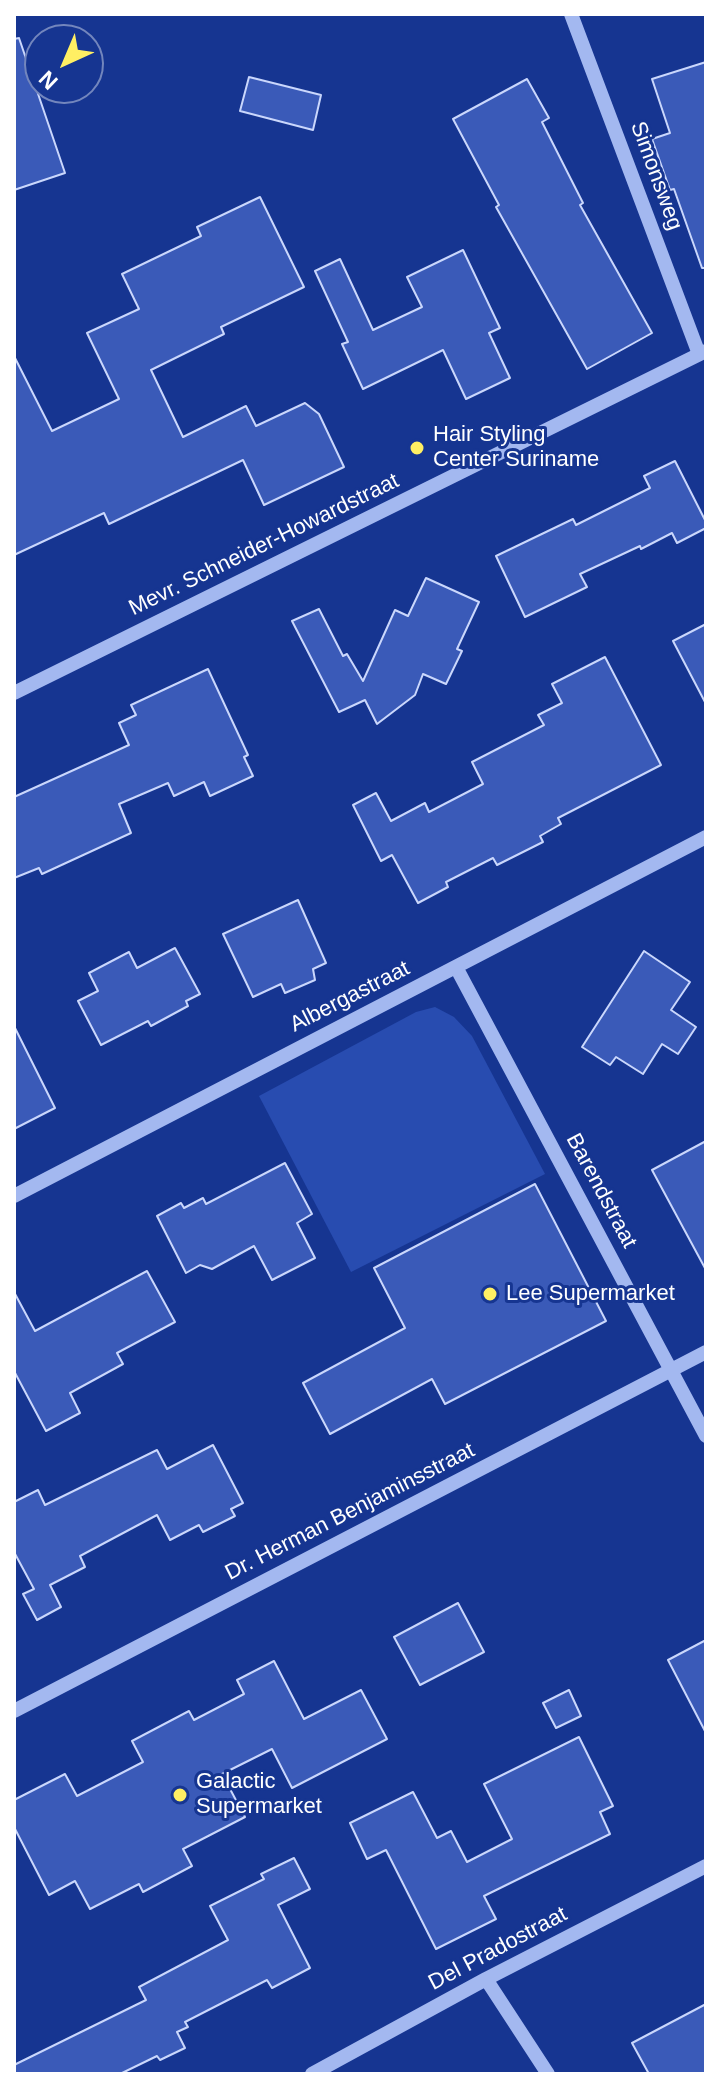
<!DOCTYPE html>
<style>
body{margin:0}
#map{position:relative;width:720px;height:2088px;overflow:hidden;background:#163591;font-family:Arial,sans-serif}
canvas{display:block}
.frame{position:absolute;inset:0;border:16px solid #fff;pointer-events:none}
.north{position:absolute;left:24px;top:24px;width:80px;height:80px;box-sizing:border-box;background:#163591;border:2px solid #7386bd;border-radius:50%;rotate:224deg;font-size:22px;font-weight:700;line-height:32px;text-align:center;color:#fff}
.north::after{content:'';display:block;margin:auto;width:28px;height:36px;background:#ffef63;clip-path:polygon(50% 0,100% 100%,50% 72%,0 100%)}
</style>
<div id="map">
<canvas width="720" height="2088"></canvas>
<div class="frame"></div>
<div class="north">N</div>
</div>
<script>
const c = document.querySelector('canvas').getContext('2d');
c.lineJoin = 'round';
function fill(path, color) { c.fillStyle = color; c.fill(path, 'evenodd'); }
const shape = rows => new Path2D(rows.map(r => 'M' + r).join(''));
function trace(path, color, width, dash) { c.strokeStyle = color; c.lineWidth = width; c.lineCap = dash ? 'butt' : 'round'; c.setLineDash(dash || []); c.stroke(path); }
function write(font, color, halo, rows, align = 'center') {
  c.font = font + ' Arial,sans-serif'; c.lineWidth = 6; c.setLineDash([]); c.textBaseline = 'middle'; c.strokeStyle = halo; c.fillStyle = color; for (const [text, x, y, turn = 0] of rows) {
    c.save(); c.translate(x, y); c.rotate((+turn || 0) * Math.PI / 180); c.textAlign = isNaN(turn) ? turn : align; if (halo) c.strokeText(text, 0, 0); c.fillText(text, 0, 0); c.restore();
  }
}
fill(shape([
 [435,1007,454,1017,472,1036,545,1174,351,1272,259,1096,416,1012]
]), '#284cb0');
const building = shape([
 [19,38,65,173,14,190,14,39,19,38],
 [706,62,706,268,702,268,674,189,670,190,652,139,670,133,652,79,706,62],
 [249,77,321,95,313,130,240,111,249,77],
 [527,79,549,118,542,122,583,203,580,205,652,333,587,369,496,207,499,205,453,119,527,79],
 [260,197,304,287,221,327,224,334,151,370,183,437,246,406,256,426,305,403,319,414,344,467,264,505,243,460,109,524,104,513,14,555,14,356,52,431,119,399,87,333,139,309,122,274,201,236,197,227,260,197],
 [463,250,500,328,489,333,510,378,466,399,443,350,363,389,342,344,348,342,315,271,340,259,373,330,422,307,407,277,463,250],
 [675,461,706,522,706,528,677,543,672,533,641,549,640,546,580,574,587,587,525,617,496,556,573,519,576,525,650,488,644,476,675,461],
 [426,578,479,602,457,649,462,651,446,684,423,674,415,695,377,724,365,700,339,712,292,621,319,609,343,656,347,654,363,681,395,610,408,616,426,578],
 [706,624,706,704,673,641,706,624],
 [605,657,661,765,558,818,561,824,540,836,543,842,497,865,493,858,446,882,448,887,418,903,392,855,381,861,353,805,376,793,391,821,425,803,429,812,483,784,472,762,544,725,538,715,562,703,552,684,605,657],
 [208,669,248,755,244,757,253,776,210,796,204,782,174,796,168,783,119,804,131,833,42,874,39,868,14,878,14,797,129,745,119,723,136,715,131,705,208,669],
 [298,900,326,963,313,969,315,980,285,993,281,984,253,997,223,934,298,900],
 [175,948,200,994,186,1001,188,1006,151,1026,148,1021,101,1045,78,1001,98,991,89,973,129,952,137,968,175,948],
 [644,951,690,982,671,1010,696,1027,678,1054,662,1044,643,1074,616,1057,610,1065,582,1047,644,951],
 [14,1026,55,1108,14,1129,14,1026],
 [706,1141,706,1270,652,1170,706,1141],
 [285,1163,312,1214,297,1223,315,1258,272,1280,254,1246,212,1269,200,1265,186,1273,157,1216,181,1203,184,1208,203,1198,206,1204,285,1163],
 [535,1184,606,1321,445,1404,432,1379,330,1434,303,1383,405,1328,374,1268,535,1184],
 [147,1271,175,1322,117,1353,123,1364,70,1393,80,1413,46,1431,14,1371,14,1292,35,1331,147,1271],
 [213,1445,243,1503,231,1509,235,1516,203,1532,199,1525,170,1540,157,1515,80,1556,85,1567,50,1585,61,1607,37,1620,23,1594,34,1589,14,1552,14,1502,38,1490,45,1505,157,1450,167,1469,213,1445],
 [458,1603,484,1652,420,1685,394,1637,458,1603],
 [706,1640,706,1733,668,1660,706,1640],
 [274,1661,304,1719,361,1690,387,1739,292,1788,272,1749,222,1774,245,1817,183,1849,192,1866,143,1892,139,1884,90,1909,75,1881,49,1895,14,1827,14,1800,65,1774,77,1796,143,1762,132,1741,189,1711,194,1720,244,1694,237,1680,274,1661],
 [569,1690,581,1716,556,1728,543,1703,569,1690],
 [579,1737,613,1806,600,1812,610,1834,484,1896,496,1919,436,1949,386,1850,367,1859,350,1823,413,1792,437,1838,451,1831,467,1862,512,1839,484,1784,579,1737],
 [294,1858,310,1889,278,1905,310,1968,272,1988,267,1980,185,2022,188,2027,177,2032,185,2048,160,2060,157,2056,120,2074,14,2074,14,2065,146,2000,139,1987,228,1940,210,1906,264,1879,261,1874,294,1858],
 [706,2004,706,2074,649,2074,632,2043,706,2004]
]);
fill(building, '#3a5ab8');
trace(building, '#cad7fc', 2);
trace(shape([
 [571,14,699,354],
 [14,693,706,351],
 [456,967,706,1436],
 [14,1196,706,837],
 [14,1711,706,1352],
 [486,1979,548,2074],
 [312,2074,486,1979,706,1866]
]), '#a3b8f0', 14);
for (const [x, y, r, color] of [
 [417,448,8,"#ffef63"],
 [490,1294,8,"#ffef63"],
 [180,1795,8,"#ffef63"]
]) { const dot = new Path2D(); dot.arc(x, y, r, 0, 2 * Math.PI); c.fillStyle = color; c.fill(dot); trace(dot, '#163591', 3); }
write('22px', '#fff', '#163591', [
 ["Simonsweg",656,176,70],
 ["Mevr. Schneider-Howardstraat",264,545,-26],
 ["Albergastraat",350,997,-27],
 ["Barendstraat",601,1191,62],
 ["Dr. Herman Benjaminsstraat",350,1512,-27],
 ["Del Pradostraat",498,1949,-28]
]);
write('22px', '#fff', '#163591', [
 ["Hair Styling",433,435],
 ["Center Suriname",433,460],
 ["Lee Supermarket",506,1294],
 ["Galactic",196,1782],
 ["Supermarket",196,1807]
], 'left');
</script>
